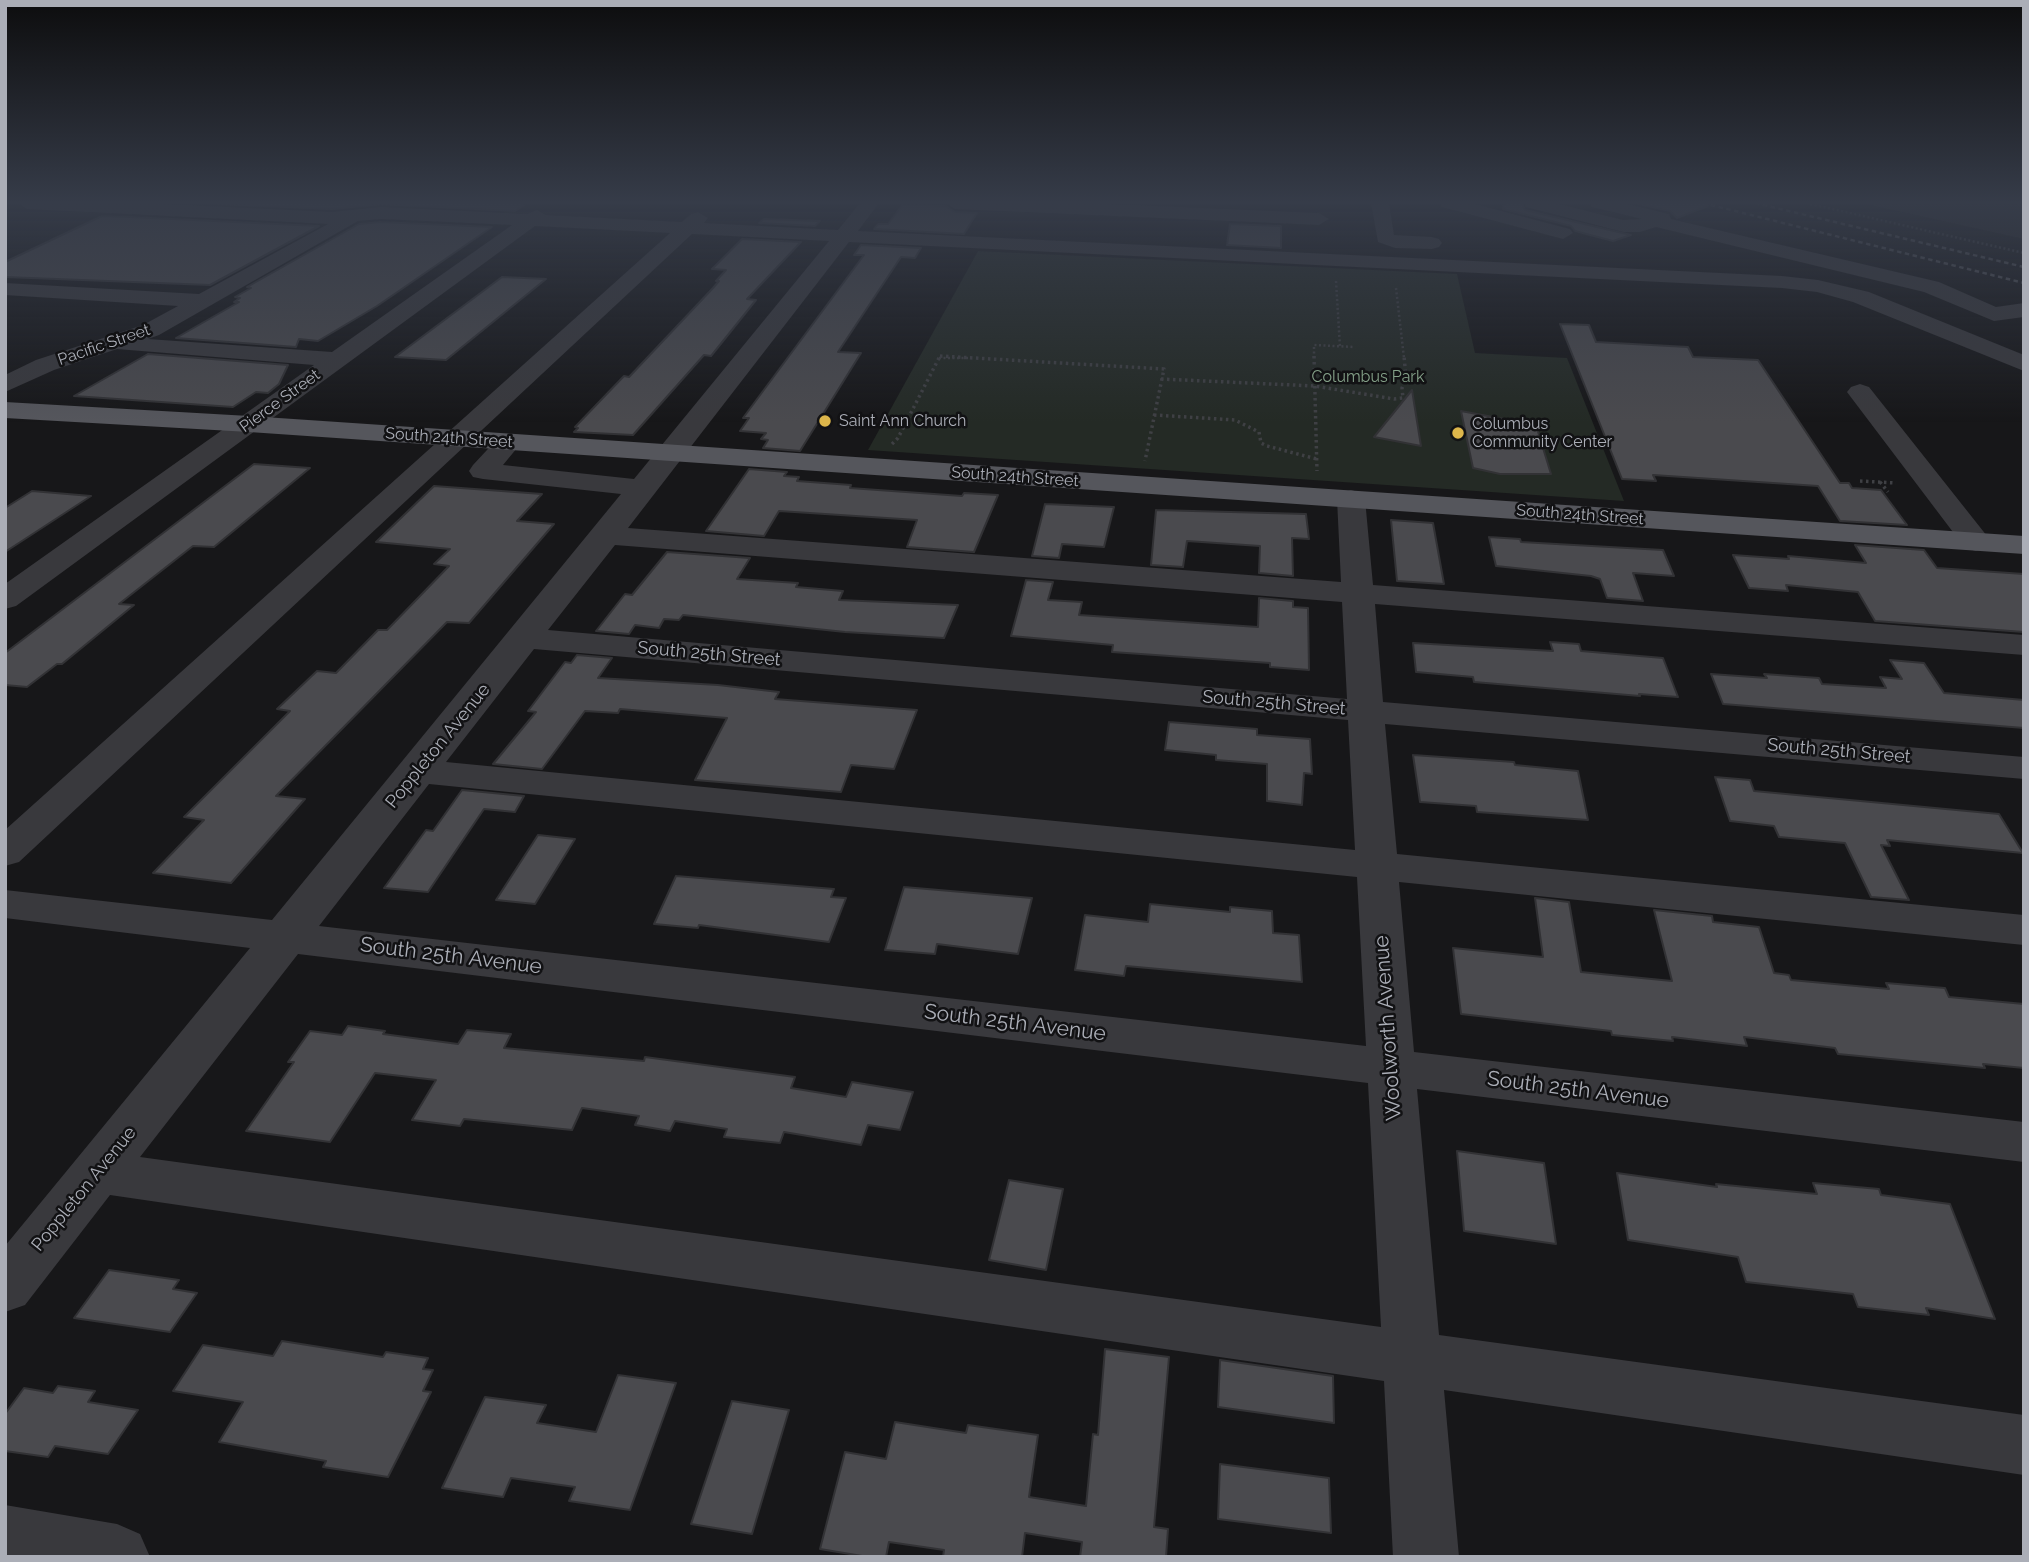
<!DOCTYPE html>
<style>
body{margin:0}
#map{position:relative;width:2029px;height:1562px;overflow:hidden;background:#171719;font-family:Raleway,sans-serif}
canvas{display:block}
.frame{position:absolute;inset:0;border:7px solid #abaeb7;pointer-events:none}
</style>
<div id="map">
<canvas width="2029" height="1562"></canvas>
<div class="frame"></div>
</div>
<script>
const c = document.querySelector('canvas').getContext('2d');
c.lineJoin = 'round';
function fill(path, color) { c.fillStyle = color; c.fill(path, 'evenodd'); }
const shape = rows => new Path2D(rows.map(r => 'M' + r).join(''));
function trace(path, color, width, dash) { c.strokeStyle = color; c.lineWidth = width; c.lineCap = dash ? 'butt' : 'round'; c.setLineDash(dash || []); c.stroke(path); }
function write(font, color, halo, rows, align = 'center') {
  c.font = font + ' Raleway,sans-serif'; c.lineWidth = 5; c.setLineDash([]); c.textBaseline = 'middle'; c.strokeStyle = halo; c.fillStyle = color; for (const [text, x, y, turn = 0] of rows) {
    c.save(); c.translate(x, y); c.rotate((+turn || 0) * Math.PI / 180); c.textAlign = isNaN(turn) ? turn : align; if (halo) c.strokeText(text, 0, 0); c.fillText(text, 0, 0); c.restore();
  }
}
fill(shape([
 [1862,203,2024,203,2024,239,1911,214]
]), '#242326');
fill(shape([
 [978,251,1457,274,1475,353,1567,358,1624,501,868,450]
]), '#242a25');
const building = shape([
 [199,203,527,203,515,211,381,204,332,209,199,203],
 [1504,203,1522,203,1525,210,1631,235,1613,241,1575,231,1571,226,1503,209,1504,203],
 [1635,203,1707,203,1708,206,1677,218,1670,211,1635,203],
 [903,204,945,206,955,212,977,213,964,234,874,229,878,224,888,224,903,204],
 [102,216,130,217,319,226,210,285,5,277,5,262,102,216],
 [764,219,820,221,815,226,759,223,764,219],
 [381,222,492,227,377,306,318,341,299,339,296,347,176,338,239,302,234,302,240,298,235,297,251,288,247,287,359,224,381,222],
 [1230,224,1281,226,1281,248,1227,245,1230,224],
 [742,239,801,242,747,299,756,300,711,356,704,355,633,435,574,432,578,428,575,427,624,376,629,377,713,288,719,281,716,281,726,270,712,269,742,239],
 [861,245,921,248,915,258,901,257,838,352,861,353,800,451,763,448,768,440,761,439,766,433,740,431,749,418,743,418,864,255,854,255,861,245],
 [502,277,546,279,446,360,395,357,502,277],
 [1560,324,1589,325,1596,342,1688,347,1693,357,1758,360,1840,483,1849,483,1852,488,1881,490,1907,525,1840,521,1818,486,1653,475,1656,481,1622,479,1560,324],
 [148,354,288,365,279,384,268,393,256,392,233,407,74,396,148,354],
 [1412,390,1421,446,1374,437,1412,390],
 [1461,411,1536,425,1551,474,1500,474,1473,468,1461,411],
 [254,464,310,468,214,547,193,546,119,604,134,605,62,664,57,664,27,687,5,685,5,653,254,464],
 [749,469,787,472,784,476,799,477,797,481,851,485,850,488,962,496,964,493,998,495,974,552,907,547,917,520,779,511,764,536,706,531,749,469],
 [434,486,542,494,517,521,554,524,469,623,447,622,276,796,305,799,231,883,153,873,204,820,184,817,290,711,277,709,317,671,336,673,378,630,387,630,449,566,434,564,450,549,376,542,434,486],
 [32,491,91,496,5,552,5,508,32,491],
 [1045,504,1114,507,1104,547,1062,544,1059,558,1032,556,1045,504],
 [1156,510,1306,514,1309,539,1292,538,1293,576,1259,573,1260,546,1187,541,1183,567,1151,565,1156,510],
 [1391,520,1433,523,1444,584,1397,581,1391,520],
 [1489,537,1520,539,1521,542,1663,550,1674,576,1633,573,1643,601,1607,598,1600,579,1591,576,1496,566,1489,537],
 [1855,545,1924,550,1937,568,2024,574,2024,632,1875,621,1858,592,1786,585,1788,591,1749,588,1733,555,1789,559,1788,556,1866,563,1855,545],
 [667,552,750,558,737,579,798,583,796,587,843,591,839,600,958,605,944,638,845,632,683,615,679,620,664,619,659,628,635,625,629,634,596,631,625,594,632,595,667,552],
 [1026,580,1053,582,1048,600,1082,602,1079,615,1258,627,1259,598,1293,601,1293,607,1308,608,1309,670,1270,667,1270,663,1112,652,1113,645,1011,636,1026,580],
 [1550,642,1579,644,1581,651,1663,658,1678,697,1639,694,1640,696,1474,682,1473,677,1416,672,1413,643,1553,651,1550,642],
 [577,655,612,658,598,678,718,685,779,692,775,699,917,710,894,769,851,765,841,792,695,780,727,718,620,709,618,713,585,711,542,769,493,764,536,712,528,711,565,662,571,663,577,655],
 [1890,660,1924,663,1944,693,2024,700,2024,728,1723,704,1711,674,1767,678,1764,674,1819,678,1822,684,1886,688,1880,677,1902,679,1890,660],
 [1169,722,1257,729,1257,735,1310,739,1312,774,1304,773,1302,805,1267,801,1267,764,1216,760,1216,755,1165,750,1169,722],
 [1413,755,1514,762,1515,765,1578,771,1588,820,1477,812,1476,806,1420,802,1413,755],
 [1715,777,1750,780,1754,791,1999,814,2023,853,1887,840,1890,846,1881,845,1909,900,1871,897,1845,843,1779,837,1774,826,1730,821,1715,777],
 [462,790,524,796,515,812,484,809,428,892,384,888,426,830,433,831,462,790],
 [538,835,575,839,535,904,496,900,538,835],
 [676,876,834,889,831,897,846,898,829,942,699,925,698,928,654,924,676,876],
 [904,887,1032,898,1018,954,937,944,935,954,885,950,904,887],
 [1535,898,1569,902,1581,972,1672,981,1654,910,1712,916,1713,922,1759,927,1774,973,1789,975,1791,980,1889,989,1886,983,1945,988,1949,997,2024,1004,2024,1068,1983,1064,1985,1068,1838,1054,1835,1048,1744,1037,1747,1046,1672,1037,1673,1041,1612,1035,1611,1031,1461,1014,1453,948,1543,957,1535,898],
 [1150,904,1230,912,1230,907,1272,911,1273,933,1299,935,1302,982,1126,966,1124,976,1075,970,1085,915,1148,922,1150,904],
 [348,1026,385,1031,383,1034,458,1044,467,1030,511,1034,504,1048,644,1061,645,1057,795,1077,791,1088,846,1097,852,1082,913,1092,900,1130,868,1125,861,1145,784,1132,780,1143,724,1137,727,1129,675,1121,670,1131,635,1125,639,1116,582,1108,572,1130,464,1119,460,1126,412,1120,436,1080,375,1073,330,1142,246,1131,294,1062,288,1062,310,1031,342,1035,348,1026],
 [1457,1151,1544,1163,1556,1244,1464,1231,1457,1151],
 [1617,1173,1717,1187,1716,1184,1817,1194,1813,1183,1879,1189,1881,1195,1950,1204,1995,1319,1926,1308,1929,1315,1858,1307,1853,1294,1746,1282,1738,1257,1628,1240,1617,1173],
 [1009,1180,1063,1189,1046,1270,989,1260,1009,1180],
 [109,1270,179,1280,173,1289,197,1293,170,1332,74,1318,109,1270],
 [282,1341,383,1357,386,1352,428,1358,423,1369,433,1370,423,1391,431,1392,388,1477,323,1467,326,1461,219,1442,243,1402,173,1391,203,1345,273,1356,282,1341],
 [1105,1349,1169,1357,1154,1527,1168,1529,1166,1557,1080,1557,1082,1542,1025,1533,1022,1557,943,1557,944,1550,889,1542,886,1557,868,1557,820,1549,845,1452,886,1459,895,1422,966,1433,968,1425,1038,1435,1029,1497,1086,1506,1093,1434,1098,1435,1105,1349],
 [1220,1360,1333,1376,1334,1423,1218,1407,1220,1360],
 [618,1375,676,1383,630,1510,569,1501,575,1487,511,1478,503,1497,442,1488,485,1397,546,1405,537,1423,596,1432,618,1375],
 [58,1386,95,1391,88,1402,138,1410,108,1454,55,1446,48,1457,5,1451,5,1414,24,1388,53,1393,58,1386],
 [732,1401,789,1410,752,1534,691,1524,732,1401],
 [1220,1464,1329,1478,1331,1533,1218,1519,1220,1464]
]);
fill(building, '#4a4a4e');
trace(building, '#323235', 2);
trace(shape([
 [1806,203,2024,253],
 [1336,281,1340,347],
 [1396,288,1404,358],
 [939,358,970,358],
 [1314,358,1314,345,1354,347]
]), '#3f4044', 2.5, [2, 2.5]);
trace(shape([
 [940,356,1164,369,1145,461],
 [1314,356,1317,471],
 [1161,379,1315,386,1394,399,1403,398,1402,388,1406,378,1404,356],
 [1154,415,1235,420,1259,432,1261,443,1267,446,1317,459],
 [892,444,898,438,940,356],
 [1860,481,1896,483],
 [1880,482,1888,492]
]), '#3f4044', 3.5, [2.5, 3.5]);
fill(shape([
 [18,203,142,203,332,212,381,207,527,214,537,210,546,215,682,222,691,214,698,212,708,218,704,223,838,230,860,203,879,203,858,231,1782,276,1818,280,1869,292,2024,355,2024,371,1853,302,1817,292,1782,288,849,242,628,528,1341,582,1337,499,1341,493,1351,490,1361,493,1365,499,1373,585,2024,635,2024,655,1375,604,1383,702,2024,757,2024,779,1385,724,1397,854,2024,915,2024,945,1399,882,1414,1052,2024,1122,2024,1162,1417,1089,1439,1335,2024,1415,2024,1475,1444,1390,1459,1557,1393,1557,1384,1381,110,1195,25,1305,5,1312,5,1246,250,948,5,918,5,890,272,920,621,494,483,479,473,477,469,471,473,465,500,436,509,434,518,436,522,442,503,465,634,479,829,241,692,234,19,862,5,866,5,830,670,233,535,226,16,606,5,609,5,584,314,365,117,349,54,370,5,392,5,375,36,360,143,325,178,306,5,295,5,283,199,294,328,224,27,209,18,203],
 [381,219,512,225,332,352,148,339,159,335,358,221,381,219],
 [615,545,1342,602,1347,699,548,630,615,545],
 [534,649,1348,720,1355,850,446,762,534,649],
 [429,784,1357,877,1366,1046,319,926,429,784],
 [298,954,1368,1083,1381,1327,140,1157,298,954],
 [946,203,1084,203,1319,213,1329,219,1319,225,955,209,946,203],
 [1371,203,1389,203,1394,235,1432,237,1439,239,1442,243,1439,247,1432,249,1395,248,1378,242,1371,203],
 [1440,203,1471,203,1570,229,1573,233,1563,239,1442,207,1440,203],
 [1524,203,1555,203,1623,220,1642,219,1592,207,1590,203,1623,203,1669,214,1671,219,1939,282,1996,307,2024,303,2024,317,1994,321,1924,292,1656,227,1640,232,1623,232,1526,207,1524,203],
 [1860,384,1869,387,1987,536,1991,542,1987,548,1976,551,1965,548,1847,392,1851,387,1860,384],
 [5,1505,117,1524,140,1534,150,1557,5,1557,5,1505]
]), '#39393d');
fill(shape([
 [5,402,249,416,2024,536,2024,554,249,432,5,418,5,402]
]), '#55565c');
trace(shape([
 [1703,203,2024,283],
 [1755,203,2024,267]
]), '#525358', 2.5, [4.5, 3.5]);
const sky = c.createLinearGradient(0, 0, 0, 422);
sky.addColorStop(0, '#0d0d0e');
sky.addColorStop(0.48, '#363c49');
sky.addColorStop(1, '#363c4900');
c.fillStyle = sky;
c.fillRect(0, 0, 2029, 422);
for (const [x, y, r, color] of [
 [825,421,7,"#ddb64b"],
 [1458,433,7,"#ddb64b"]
]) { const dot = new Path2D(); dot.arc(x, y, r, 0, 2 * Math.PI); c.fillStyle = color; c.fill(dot); trace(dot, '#121214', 2.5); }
write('16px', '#abaeb7', '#121214', [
 ["Pacific Street",104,345,-19],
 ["Pierce Street",280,401,-36],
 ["South 24th Street",449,438,4],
 ["South 24th Street",1015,477,4],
 ["South 24th Street",1580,515,4]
]);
write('16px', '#84a088', '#121214', [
 ["Columbus Park",1368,377]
]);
write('16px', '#abaeb7', '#121214', [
 ["Saint Ann Church",839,421],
 ["Columbus",1472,424],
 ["Community Center",1472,442]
], 'left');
write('18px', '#abaeb7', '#121214', [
 ["South 25th Street",709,654,5],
 ["South 25th Street",1274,703,5],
 ["Poppleton Avenue",438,746,-51],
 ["South 25th Street",1839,751,5],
 ["Poppleton Avenue",84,1189,-51]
]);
write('21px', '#abaeb7', '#121214', [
 ["South 25th Avenue",451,956,7],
 ["South 25th Avenue",1015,1023,7],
 ["Woolworth Avenue",1388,1028,-94],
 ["South 25th Avenue",1578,1090,7]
]);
</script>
